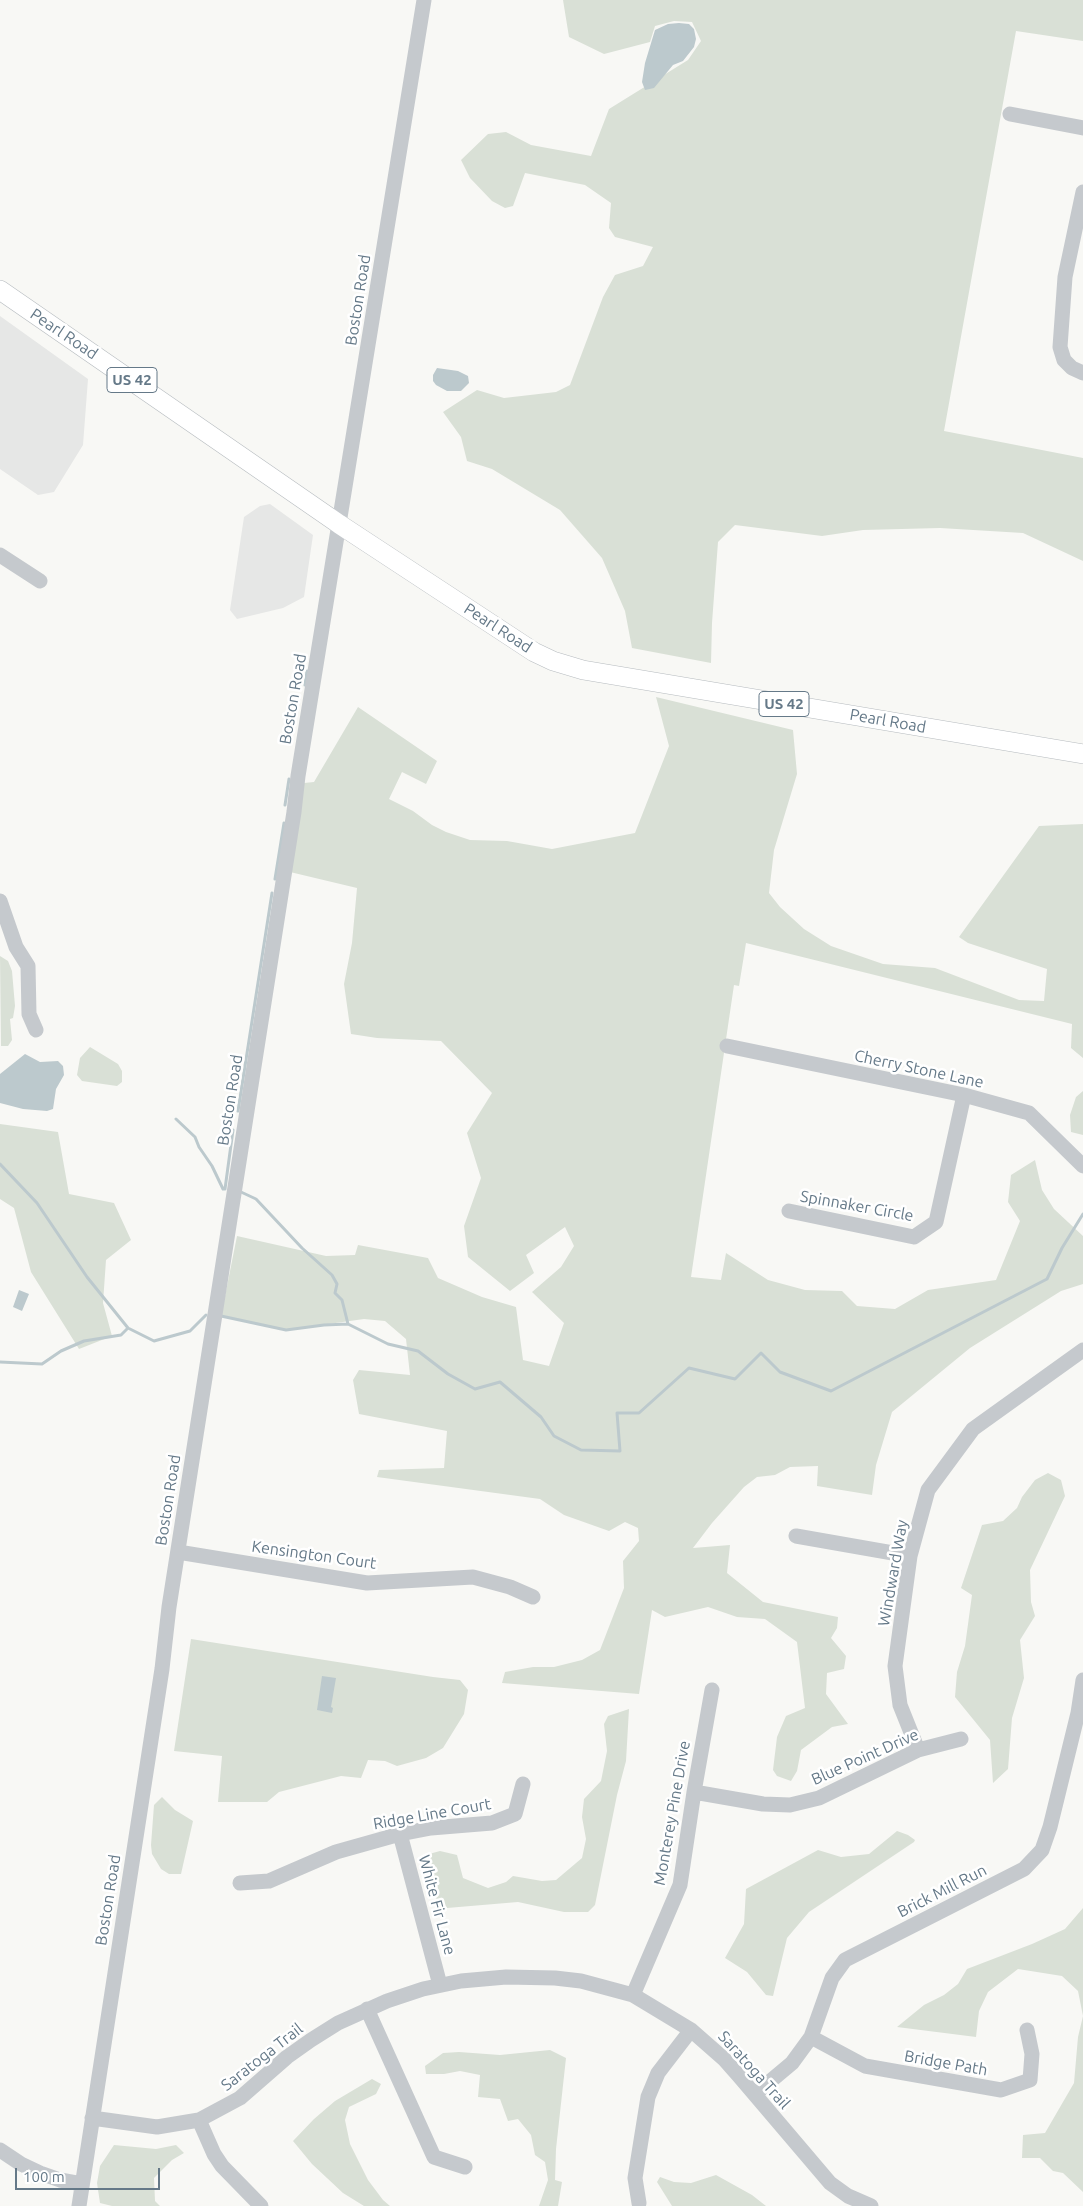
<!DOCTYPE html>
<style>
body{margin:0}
#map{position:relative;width:1083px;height:2206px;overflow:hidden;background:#f8f8f5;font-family:Ubuntu,sans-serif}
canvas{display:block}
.scale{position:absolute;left:15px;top:2168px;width:145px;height:22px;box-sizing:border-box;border:2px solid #657988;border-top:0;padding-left:6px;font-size:15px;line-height:18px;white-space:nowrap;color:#657988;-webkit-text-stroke:4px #fff;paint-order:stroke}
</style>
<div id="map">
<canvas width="1083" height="2206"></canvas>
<div class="scale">100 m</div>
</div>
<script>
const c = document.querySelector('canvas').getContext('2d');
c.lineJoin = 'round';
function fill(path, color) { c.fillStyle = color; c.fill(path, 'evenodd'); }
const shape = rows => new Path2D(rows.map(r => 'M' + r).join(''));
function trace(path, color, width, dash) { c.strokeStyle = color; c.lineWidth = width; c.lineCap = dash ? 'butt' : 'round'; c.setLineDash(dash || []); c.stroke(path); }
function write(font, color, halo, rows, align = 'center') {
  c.font = font + ' Ubuntu,sans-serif'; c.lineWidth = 5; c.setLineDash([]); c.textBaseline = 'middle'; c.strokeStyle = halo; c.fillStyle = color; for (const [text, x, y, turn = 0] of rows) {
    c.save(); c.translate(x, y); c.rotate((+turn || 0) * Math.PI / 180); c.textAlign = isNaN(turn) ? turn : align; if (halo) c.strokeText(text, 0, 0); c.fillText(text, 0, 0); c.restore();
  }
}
fill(shape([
 [0,316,88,379,83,445,54,492,38,495,0,469],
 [270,504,313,535,304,597,283,608,237,619,230,610,244,517,260,506]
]), '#e6e7e6');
fill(shape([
 [563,0,1083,0,1083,41,1016,31,944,431,1083,458,1083,561,1023,533,940,528,863,530,822,536,735,525,718,542,712,623,711,663,632,648,625,611,602,558,560,510,492,469,467,461,461,437,443,412,477,390,504,398,556,392,570,385,603,297,615,275,643,266,653,247,615,237,609,228,611,203,585,185,525,173,513,206,505,208,492,201,470,178,461,160,488,134,506,132,531,145,591,156,609,109,688,60,701,41,692,22,674,21,655,26,650,42,604,54,569,37],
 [656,697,793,730,797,774,774,850,769,893,780,907,804,929,831,946,883,964,935,968,1019,1000,1044,1001,1047,969,968,943,959,937,1039,826,1083,824,1083,1058,1071,1048,1072,1024,746,943,739,986,734,985,691,1277,721,1280,726,1253,768,1280,805,1290,842,1291,857,1306,895,1309,928,1290,996,1280,1020,1221,1008,1202,1011,1175,1035,1160,1042,1190,1054,1209,1083,1236,1083,1284,1061,1291,970,1348,892,1412,876,1465,872,1495,817,1486,818,1466,790,1467,775,1475,757,1477,744,1487,712,1523,693,1548,730,1545,727,1573,763,1602,838,1617,837,1628,831,1638,846,1656,844,1669,827,1673,826,1694,848,1724,832,1727,801,1750,797,1771,791,1781,777,1776,773,1770,777,1737,786,1716,805,1708,797,1642,765,1619,737,1617,708,1607,665,1617,652,1610,639,1694,502,1683,505,1672,533,1667,554,1667,582,1660,600,1650,624,1588,623,1561,639,1541,638,1528,625,1522,609,1531,564,1515,540,1499,377,1477,379,1470,444,1468,447,1431,359,1414,353,1380,359,1370,410,1375,406,1339,385,1321,364,1319,286,1330,221,1316,237,1236,326,1256,355,1255,358,1245,428,1258,438,1278,482,1297,516,1307,523,1360,549,1366,564,1323,532,1292,561,1267,574,1246,565,1227,526,1255,534,1273,510,1291,468,1257,464,1226,481,1178,467,1133,492,1093,441,1041,377,1038,351,1034,344,984,352,943,357,888,290,872,304,783,314,782,358,707,437,761,426,784,402,772,389,799,413,811,432,825,446,832,470,840,507,841,552,849,635,833,669,746],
 [0,956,8,961,12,971,15,1006,13,1018,10,1019,12,1040,8,1046,1,1046],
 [90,1047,118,1064,122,1071,122,1082,117,1086,82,1081,77,1075,80,1058],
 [1083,1091,1083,1135,1071,1132,1070,1115,1076,1097],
 [0,1124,58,1132,69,1194,114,1203,131,1240,106,1260,103,1303,112,1336,79,1349,31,1272,14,1208,0,1199],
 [1048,1473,1061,1480,1065,1496,1030,1570,1031,1602,1035,1616,1020,1640,1024,1678,1012,1718,1008,1769,993,1783,990,1740,955,1697,957,1672,965,1646,972,1595,961,1588,982,1525,1003,1521,1017,1508,1022,1497,1035,1480],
 [191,1639,433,1677,460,1680,468,1690,464,1714,443,1748,426,1758,397,1766,385,1761,368,1760,361,1778,341,1776,279,1792,267,1802,218,1802,222,1756,174,1751],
 [629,1709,626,1761,617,1795,595,1905,588,1912,564,1912,518,1902,447,1908,437,1902,429,1854,440,1851,457,1855,463,1878,488,1888,506,1882,513,1876,542,1881,556,1880,582,1858,586,1839,582,1817,584,1799,601,1781,607,1751,604,1724,608,1716],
 [162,1797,175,1810,193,1821,181,1874,169,1874,161,1869,152,1854,151,1845,154,1805],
 [897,1831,908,1835,915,1840,914,1842,809,1912,787,1938,773,1996,766,1995,747,1972,725,1958,744,1924,746,1889,818,1850,841,1857,869,1854],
 [1083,1908,1083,2016,1078,1991,1062,1976,1018,1969,988,1992,979,2011,976,2037,897,2027,924,2005,944,1995,958,1984,967,1969,1032,1944,1065,1929],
 [1083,2016,1083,2192,1063,2173,1053,2171,1040,2158,1022,2158,1023,2135,1045,2133,1074,2083,1078,2037],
 [550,2050,566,2058,556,2149,555,2180,562,2182,558,2206,539,2206,548,2180,545,2162,535,2155,531,2135,518,2119,508,2121,500,2099,478,2097,480,2075,460,2071,444,2074,426,2074,425,2066,443,2053,459,2052,500,2055],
 [372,2079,381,2084,376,2094,349,2107,345,2120,350,2144,368,2180,383,2200,390,2206,364,2206,343,2193,312,2164,293,2141,314,2119,335,2101],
 [114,2145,156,2149,176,2145,184,2153,172,2160,154,2178,155,2201,160,2206,112,2206,100,2203,97,2183,100,2166],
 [716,2175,752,2195,766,2206,672,2206,657,2182,660,2177,674,2182,691,2183]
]), '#d9e0d6');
fill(shape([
 [679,23,689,24,694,29,696,39,694,47,683,61,673,65,654,88,645,90,642,82,645,63,655,30,668,24],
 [437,368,458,371,468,376,469,383,461,391,447,391,436,385,433,381,433,375],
 [25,1054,40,1062,58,1061,63,1066,64,1075,56,1089,53,1109,47,1111,23,1109,0,1103,0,1074],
 [19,1290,29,1294,22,1311,13,1307],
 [322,1676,336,1678,331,1707,333,1708,332,1713,317,1710]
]), '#bcc9cd');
trace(shape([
 [305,685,307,671],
 [285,805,289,779],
 [275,879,284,823],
 [238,1111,272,893],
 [176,1119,195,1137,199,1147,212,1166,223,1189,225,1189],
 [0,1164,37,1203,87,1277,128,1328,154,1341,190,1331,206,1315],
 [225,1189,233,1130],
 [241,1192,256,1199,302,1248,332,1275,337,1284,335,1293,342,1300,348,1324],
 [221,1316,286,1330,324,1325,348,1324,388,1344,418,1351,448,1374,475,1389,500,1382,541,1417,554,1436,581,1450,620,1451,617,1413,639,1413,689,1368,735,1379,761,1353,780,1372,831,1391,1047,1279,1062,1248,1083,1214],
 [0,1362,42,1364,61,1351,84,1341,121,1335,128,1328]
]), '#bcc9cd', 3);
const major = shape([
 [0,290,339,524,534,652,553,661,583,670,1083,754]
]);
trace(major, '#b6bbbf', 20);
trace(shape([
 [1010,114,1083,128],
 [1083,192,1065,277,1060,347,1064,360,1072,368,1083,373],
 [0,555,40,581],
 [0,901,16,947,28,966,29,1014,36,1030],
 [727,1046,964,1095,1029,1113,1083,1166],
 [789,1211,914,1237,936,1222,964,1095],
 [796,1536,910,1556],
 [178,1552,367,1583,473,1577,510,1587,533,1597],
 [918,1750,900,1705,895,1666,910,1556,928,1490,973,1429,1083,1350],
 [694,1792,763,1804,790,1805,819,1798,918,1750,961,1739],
 [400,1834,440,1985],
 [240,1883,269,1881,336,1852,400,1834,431,1828,492,1823,515,1814,523,1784],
 [633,1995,680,1885,694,1792,712,1690],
 [367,2009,434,2157,465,2167],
 [811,2037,865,2066,1001,2090,1030,2080,1032,2054,1027,2030],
 [755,2094,792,2063,811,2037,832,1978,845,1960,1024,1869,1042,1850,1050,1827,1078,1713,1083,1680],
 [92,2118,157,2127,199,2120,240,2098,287,2057,311,2040,338,2023,387,2001,423,1989,461,1981,506,1977,555,1978,581,1981,633,1995,691,2030,724,2059,739,2076,830,2183,848,2196,871,2206],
 [199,2120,214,2154,222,2166,261,2206],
 [0,2150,21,2164,40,2173,60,2180,82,2184],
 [639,2203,635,2178,648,2097,658,2073,691,2030],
 [79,2206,162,1669,169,1607,294,812,298,776,424,0]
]), '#c5c9cd', 15);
trace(major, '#fff', 19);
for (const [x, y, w] of [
 [132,380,50],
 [784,704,50]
]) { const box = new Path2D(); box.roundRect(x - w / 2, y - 12.5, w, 25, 4); c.fillStyle = '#fff'; c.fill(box); trace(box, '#657988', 1); }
write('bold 15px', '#657988', null, [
 ["US 42",132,380],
 ["US 42",784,704]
]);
write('16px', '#657988', '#fff', [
 ["Boston Road",358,300,-81],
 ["Pearl Road",64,334,34],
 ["Pearl Road",498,628,33],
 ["Boston Road",293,699,-80],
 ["Pearl Road",888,721,10],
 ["Cherry Stone Lane",919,1069,12],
 ["Boston Road",230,1100,-81],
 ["Spinnaker Circle",857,1206,10],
 ["Boston Road",168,1500,-81],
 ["Kensington Court",314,1555,8],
 ["Windward Way",893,1573,-80],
 ["Blue Point Drive",865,1757,-24],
 ["Monterey Pine Drive",672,1813,-80],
 ["Ridge Line Court",432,1814,-10],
 ["Brick Mill Run",942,1891,-27],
 ["Boston Road",108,1900,-81],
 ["White Fir Lane",437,1905,75],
 ["Saratoga Trail",262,2057,-38],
 ["Bridge Path",946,2063,10],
 ["Saratoga Trail",754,2070,48]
]);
</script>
